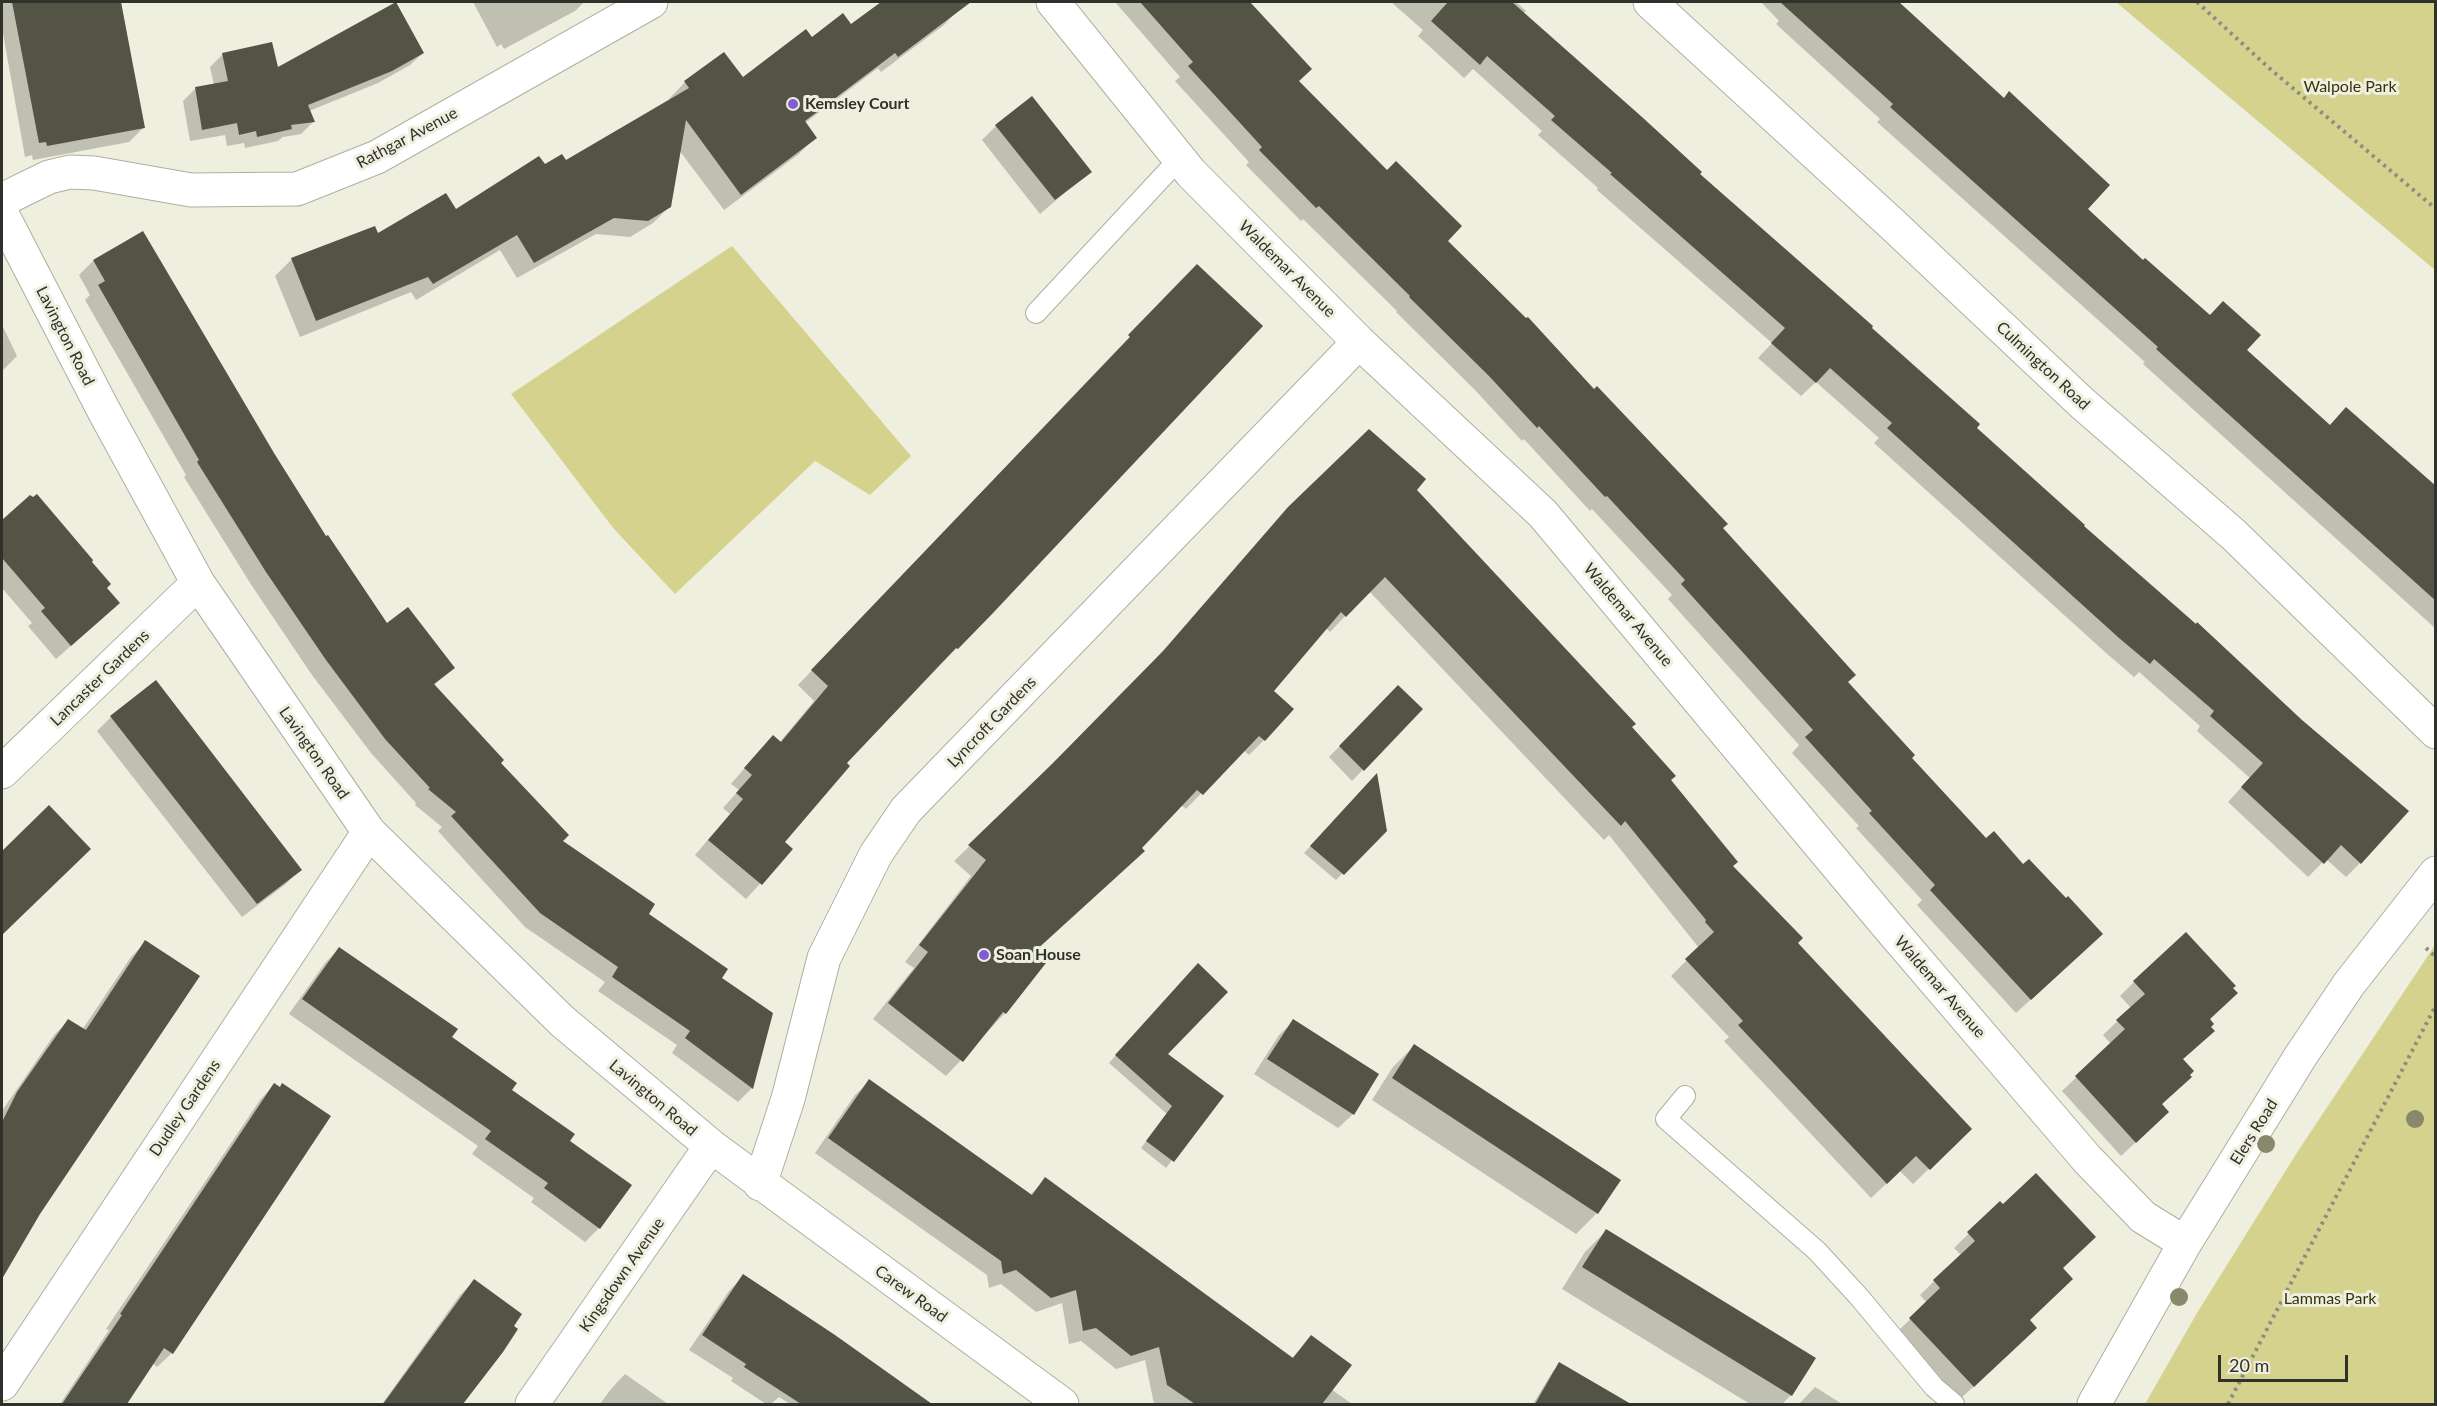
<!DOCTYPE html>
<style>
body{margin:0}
#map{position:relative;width:2437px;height:1406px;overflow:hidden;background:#efefdf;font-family:Lato,sans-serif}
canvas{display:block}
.frame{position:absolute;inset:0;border:3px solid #31312b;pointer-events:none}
.scale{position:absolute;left:2218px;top:1355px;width:130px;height:27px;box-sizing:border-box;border:3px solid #31312b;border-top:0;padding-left:8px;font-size:18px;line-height:21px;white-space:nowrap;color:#31312b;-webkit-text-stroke:4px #efefdf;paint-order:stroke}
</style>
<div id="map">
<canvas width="2437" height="1406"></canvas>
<div class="frame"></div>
<div class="scale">20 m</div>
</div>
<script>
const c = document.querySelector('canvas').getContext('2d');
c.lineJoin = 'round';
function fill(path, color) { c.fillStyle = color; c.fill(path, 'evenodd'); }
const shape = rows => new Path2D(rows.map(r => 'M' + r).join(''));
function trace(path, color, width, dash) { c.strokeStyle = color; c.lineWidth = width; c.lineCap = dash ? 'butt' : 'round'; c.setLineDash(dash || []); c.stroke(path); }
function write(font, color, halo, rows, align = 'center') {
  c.font = font + ' Lato,sans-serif'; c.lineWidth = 6; c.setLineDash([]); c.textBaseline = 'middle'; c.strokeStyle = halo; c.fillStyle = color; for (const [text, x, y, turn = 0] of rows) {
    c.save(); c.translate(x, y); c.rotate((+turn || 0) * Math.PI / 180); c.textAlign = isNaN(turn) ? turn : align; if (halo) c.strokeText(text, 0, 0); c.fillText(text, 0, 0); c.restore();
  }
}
fill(shape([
 [2116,2,2435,2,2435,270],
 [732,246,911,456,870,495,815,461,675,594,614,529,511,394],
 [2435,945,2435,1404,2145,1404,2197,1313,2298,1151]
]), '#d5d28e');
fill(shape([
 [2,2,121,2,143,128,129,142,33,160,32,155,25,157,2,28],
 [473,2,584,2,575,11,504,49,501,44,497,47],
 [884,2,955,2,960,8,944,25,881,72,878,68,805,123,815,137,799,154,724,210,679,150,670,206,653,223,630,237,596,234,517,278,500,250,416,300,411,292,300,337,275,276,292,259,455,211,544,166,566,162,670,101,669,99,685,82,743,79,812,39,851,26],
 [1115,2,1248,2,1310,69,1297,82,1446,241,1721,528,1911,758,2087,948,2016,1013,1917,905,1922,900,1856,828,1859,826,1792,753,1799,745,1668,599,1672,595,1592,509,1590,511,1524,439,1522,441,1475,390,1396,312,1397,311,1303,219,1301,221,1246,165,1249,162,1175,81,1180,77],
 [1391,2,1516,2,1526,11,1523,14,1870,328,1975,428,2360,863,2346,877,2326,859,2308,877,2228,802,2250,778,2197,731,2200,726,2139,672,2134,677,2105,652,1874,443,1879,438,1816,382,1801,396,1758,358,1772,343,1597,190,1598,188,1538,135,1542,131,1473,69,1464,78,1418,36,1423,30],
 [1761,2,1897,2,2003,99,2086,209,2143,262,2329,426,2436,489,2436,629,2143,364,2145,362,1877,122,1880,119,1776,24,1779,21],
 [423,53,410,65,378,83,309,111,313,122,301,134,283,137,278,141,245,148,244,143,227,146,225,135,190,141,183,101,196,88,214,85,210,67,223,54,277,70],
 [996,126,1090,171,1040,214,982,140],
 [142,233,273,454,326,538,386,626,453,668,433,686,499,763,561,841,720,978,752,1088,738,1102,672,1053,677,1045,598,991,605,982,525,927,438,831,442,827,415,805,416,803,371,753,312,675,252,586,184,477,186,475,85,300,90,295,79,275,93,261],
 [1197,266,992,612,943,662,941,661,844,763,782,842,791,850,746,899,695,855,730,814,723,808,739,790,731,784,759,751,779,743,814,701,798,685],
 [2,325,17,356,2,371],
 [1415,490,1630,727,1732,867,1796,943,1955,1144,1913,1184,1900,1171,1871,1198,1724,1041,1729,1037,1671,976,1699,948,1609,835,1604,840,1369,591,1330,632,1326,628,1272,691,1264,740,1249,755,1243,750,1186,809,1181,805,1032,954,1044,963,1005,1013,946,1076,873,1019,914,968,905,962,971,876,954,861,1048,771,1149,667,1273,525],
 [30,497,90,562,105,588,104,617,56,659,28,626,32,623,2,588,2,522],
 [1398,687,1421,709,1352,781,1329,757],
 [111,717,300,869,286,884,242,917,97,731],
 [1376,776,1385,830,1336,880,1304,853],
 [49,807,75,863,2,932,2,852],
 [146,942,39,1213,2,1274,2,1111,54,1035,68,1021,82,1030,131,957],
 [339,949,450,1037,510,1090,599,1228,585,1242,531,1202,534,1198,472,1154,478,1146,289,1014,325,963],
 [1191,972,1166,1054,1222,1096,1166,1168,1141,1148,1167,1114,1109,1063],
 [2134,982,2208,1020,2199,1045,2182,1060,2153,1126,2121,1156,2062,1091,2111,1044,2103,1035,2131,1008,2120,996],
 [1294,1021,1353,1114,1338,1128,1254,1074,1279,1035],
 [1414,1046,1597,1213,1576,1234,1372,1100,1393,1067],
 [870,1081,1030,1195,1046,1179,1291,1359,1311,1337,1331,1389,1352,1404,1154,1404,1145,1360,1116,1369,1081,1341,1069,1344,1062,1303,1036,1312,1001,1284,989,1288,987,1275,815,1153,855,1095],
 [274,1085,172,1353,157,1367,152,1363,125,1404,60,1404,109,1330,106,1329,260,1100],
 [2000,1203,2061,1269,2028,1321,2021,1343,1959,1400,1896,1333,1927,1303,1920,1295,1961,1255,1954,1248],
 [1606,1231,1814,1359,1791,1395,1782,1404,1750,1404,1562,1289,1585,1252],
 [743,1276,932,1404,790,1404,779,1397,771,1404,766,1404,731,1381,733,1378,689,1350,729,1291],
 [474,1281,516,1329,462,1404,382,1404,460,1295],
 [1560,1364,1628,1404,1533,1404,1553,1371],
 [625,1374,668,1404,600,1404,611,1389],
 [1815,1387,1842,1404,1799,1404]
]), '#0003');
fill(shape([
 [12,2,121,2,145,128,47,146,46,142,39,143],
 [396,2,424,53,392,71,308,105,315,122,291,125,292,129,257,137,256,131,239,135,237,123,202,130,195,87,228,81,222,53,272,42,278,67],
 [881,2,971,2,898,57,895,53,805,121,817,138,741,195,686,120,671,207,648,221,614,218,534,263,517,235,433,284,428,277,316,321,291,258,375,226,378,233,446,193,456,209,539,156,545,164,562,154,566,160,689,88,684,81,724,52,743,77,806,29,812,37,843,13,851,24],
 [1140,2,1250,2,1312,69,1299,81,1387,170,1396,161,1462,226,1448,241,1526,318,1528,317,1594,389,1597,386,1728,524,1723,528,1856,675,1848,682,1915,755,1912,758,1986,838,1994,831,2023,864,2029,859,2066,898,2068,896,2103,934,2031,1000,1930,890,1935,885,1869,813,1872,811,1805,737,1813,730,1681,584,1685,580,1607,496,1605,497,1539,426,1537,428,1489,376,1409,297,1410,296,1319,206,1316,208,1259,150,1262,147,1188,66,1193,62],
 [1448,2,1512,2,1642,117,1702,172,1700,174,1873,326,1872,328,1980,424,1977,428,2085,525,2084,526,2196,624,2197,622,2302,720,2409,811,2361,864,2341,845,2324,864,2241,787,2263,763,2210,716,2214,711,2154,659,2150,664,2119,638,1887,428,1892,423,1830,368,1816,383,1771,343,1785,328,1610,174,1612,173,1551,120,1555,116,1487,56,1480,65,1431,21],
 [1780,2,1899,2,2004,98,2009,91,2110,185,2088,209,2143,260,2145,258,2210,315,2223,301,2261,335,2247,350,2330,425,2346,407,2436,486,2436,601,2156,349,2158,347,1890,107,1893,104],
 [1032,96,1092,172,1055,200,995,125],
 [143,231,274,453,326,536,328,535,387,623,408,607,455,668,434,684,504,760,501,763,569,835,563,841,655,904,649,914,728,969,722,978,773,1013,753,1089,685,1038,690,1031,612,977,618,967,540,913,451,816,456,812,428,789,430,788,385,739,326,660,266,572,197,462,199,460,98,285,105,281,93,260],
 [1197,264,1263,326,993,613,958,649,956,648,847,763,850,766,785,842,793,849,762,885,708,840,743,799,736,793,752,775,744,768,773,735,781,742,828,686,811,670,1130,337,1128,335],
 [1369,429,1426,479,1417,490,1636,724,1632,727,1676,776,1671,780,1738,862,1733,866,1803,938,1798,943,1972,1129,1930,1170,1916,1156,1887,1184,1738,1025,1743,1021,1685,959,1714,932,1705,922,1706,920,1625,821,1621,826,1385,577,1346,617,1341,612,1274,691,1294,709,1265,741,1259,736,1203,795,1197,790,1142,848,1145,851,1033,953,1046,963,1006,1014,1003,1012,963,1062,888,1003,928,952,919,945,986,860,968,845,1052,764,1164,650,1288,507],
 [37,494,93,560,92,562,111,584,107,588,120,603,71,646,41,611,45,608,2,558,2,520,30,495,33,497],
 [156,680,302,870,257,904,110,716],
 [1398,685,1423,709,1364,771,1339,746],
 [1377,773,1387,831,1344,875,1310,846],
 [49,805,91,849,2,935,2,851],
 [2186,932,2236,986,2233,988,2238,993,2210,1019,2214,1024,2211,1027,2215,1031,2183,1059,2194,1071,2190,1075,2192,1077,2162,1104,2169,1112,2136,1143,2075,1076,2125,1029,2116,1020,2145,994,2133,981],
 [145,940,200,976,40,1214,2,1279,2,1122,17,1092,68,1019,86,1030],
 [339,947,458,1029,452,1037,517,1083,512,1090,575,1134,570,1141,632,1185,600,1229,544,1188,548,1183,485,1139,491,1131,302,999],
 [1198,963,1228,992,1168,1054,1224,1096,1174,1162,1146,1141,1172,1106,1115,1055],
 [1293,1019,1379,1074,1354,1115,1267,1059],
 [1414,1044,1621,1180,1598,1214,1392,1078],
 [869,1079,1032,1195,1045,1177,1293,1358,1311,1335,1352,1365,1322,1404,1195,1404,1167,1385,1159,1347,1131,1356,1096,1328,1083,1331,1076,1290,1051,1298,1016,1270,1003,1274,1001,1261,828,1138],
 [274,1083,280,1087,282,1083,331,1116,173,1354,164,1348,127,1404,62,1404,122,1315,120,1314],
 [2036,1173,2096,1237,2063,1268,2073,1279,2030,1320,2037,1328,1974,1387,1909,1318,1940,1288,1933,1280,1975,1241,1967,1232,2000,1201,2003,1204],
 [1606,1229,1816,1358,1792,1396,1582,1267],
 [743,1274,835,1335,932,1404,801,1404,744,1367,746,1364,702,1335],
 [474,1279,522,1314,514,1326,518,1329,503,1352,463,1404,383,1404],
 [1559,1362,1631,1404,1535,1404]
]), '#535346');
const service = shape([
 [1036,313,1180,158],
 [1685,1096,1666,1119,1817,1251,1860,1298,1934,1387,1954,1404]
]);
const minor = shape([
 [1053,2,1191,173,1359,342,1543,514,1886,924,2087,1159,2143,1217,2185,1243],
 [1650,2,1891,223,2082,403,2234,535,2436,732],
 [2,200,49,177,70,172,94,173,191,190,297,189,377,157,651,2],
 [2,214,104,411,198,583,369,832,562,1021,711,1146,1062,1404],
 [2,772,198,583],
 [760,1184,788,1099,824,958,876,854,906,810,1359,342],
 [2,1384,369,832],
 [532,1404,711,1146],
 [2094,1404,2185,1243,2300,1057,2349,984,2436,873]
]);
trace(service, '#afafa1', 22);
trace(minor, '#afafa1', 35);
trace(shape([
 [2197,2,2269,68,2436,209],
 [2426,948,2436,957],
 [2228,1404,2436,1005]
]), '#8d8d82', 4, [3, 4.5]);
trace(service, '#fff', 20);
trace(minor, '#fff', 33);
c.fillStyle = '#89886a';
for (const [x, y] of [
 [2415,1119],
 [2266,1144],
 [2179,1297]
]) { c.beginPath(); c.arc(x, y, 9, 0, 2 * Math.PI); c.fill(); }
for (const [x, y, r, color] of [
 [793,104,6,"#815cd7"],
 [984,955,6,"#815cd7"]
]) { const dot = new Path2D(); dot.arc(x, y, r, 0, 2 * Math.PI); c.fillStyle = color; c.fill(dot); trace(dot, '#efefdf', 2); }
write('16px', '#36340b', '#efefdf', [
 ["Walpole Park",2350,87],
 ["Lammas Park",2330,1299]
]);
write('bold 16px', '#31312b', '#efefdf', [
 ["Kemsley Court",805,104],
 ["Soan House",996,955]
], 'left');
write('16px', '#31312b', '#efefdf', [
 ["Rathgar Avenue",407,138,-28],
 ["Waldemar Avenue",1287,269,45],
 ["Lavington Road",65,336,63],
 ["Culmington Road",2043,366,43],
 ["Waldemar Avenue",1628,615,50],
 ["Lancaster Gardens",100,678,-44],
 ["Lyncroft Gardens",992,722,-46],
 ["Lavington Road",314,753,55],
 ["Waldemar Avenue",1940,987,49],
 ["Lavington Road",653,1098,40],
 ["Dudley Gardens",185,1108,-56],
 ["Elers Road",2254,1132,-58],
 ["Kingsdown Avenue",622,1275,-55],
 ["Carew Road",911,1294,36]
]);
</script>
